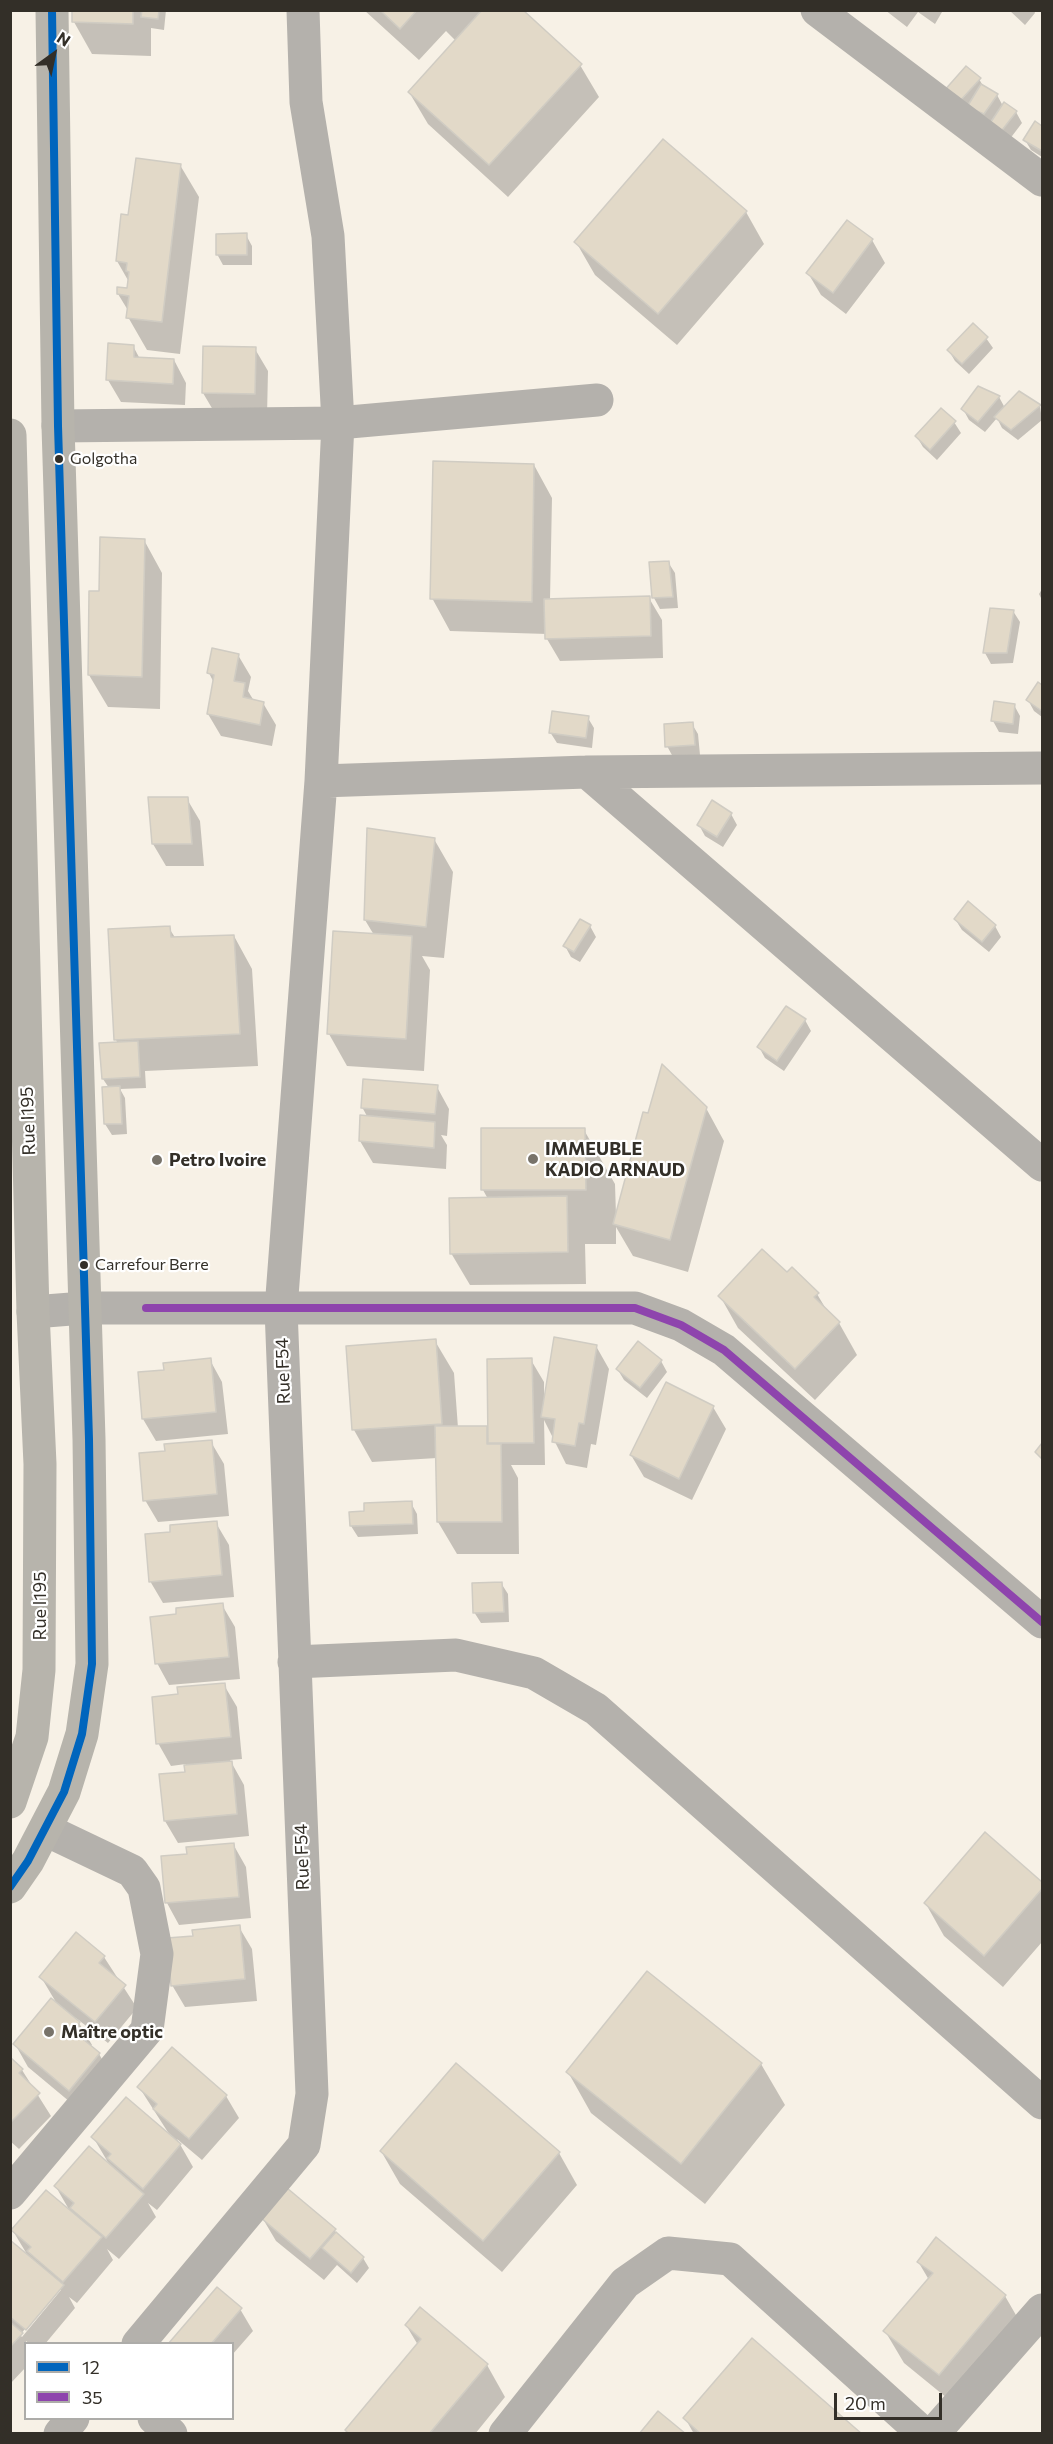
<!DOCTYPE html>
<meta charset="utf-8">
<style>
body{margin:0}
#map{position:relative;width:1053px;height:2444px;overflow:hidden;background:#f7f1e6;font-family:Commissioner,sans-serif}
canvas{display:block}
.frame{position:absolute;inset:0;border:12px solid #332f28;pointer-events:none}
.legend{position:absolute;left:24px;top:2342px;width:210px;height:78px;box-sizing:border-box;background:#fff;border:2px solid #adaca9;margin:0;padding:8px 10px;list-style:none;font-size:18px;color:#332f28}
.legend li{display:flex;align-items:center;gap:12px;height:30px}
.legend b{width:30px;border:2px solid #adaca9}
.north{position:absolute;left:24px;top:24px;width:60px;height:60px;-webkit-text-stroke:4px #fff;paint-order:stroke;rotate:33deg;font-size:16px;font-weight:700;line-height:24px;text-align:center;color:#332f28}
.north::after{content:'';display:block;margin:auto;width:21px;height:27px;background:#332f28;clip-path:polygon(50% 0,100% 100%,50% 72%,0 100%)}
.scale{position:absolute;left:834px;top:2393px;width:108px;height:27px;box-sizing:border-box;border:3px solid #332f28;border-top:0;padding-left:8px;font-size:18px;line-height:21px;white-space:nowrap;color:#332f28;-webkit-text-stroke:4px #fff;paint-order:stroke}
</style>
<div id="map">
<canvas width="1053" height="2444"></canvas>
<div class="frame"></div>
<ul class="legend">
<li><b style="height:8px;background:#0065bd"></b>12</li>
<li><b style="height:8px;background:#8e44ad"></b>35</li>
</ul>
<div class="north">N</div>
<div class="scale">20 m</div>
</div>
<script>
const c = document.querySelector('canvas').getContext('2d');
c.lineJoin = 'round';
function fill(path, color) { c.fillStyle = color; c.fill(path, 'evenodd'); }
const shape = rows => new Path2D(rows.map(r => 'M' + r).join(''));
function trace(path, color, width, dash) { c.strokeStyle = color; c.lineWidth = width; c.lineCap = dash ? 'butt' : 'round'; c.setLineDash(dash || []); c.stroke(path); }
function write(font, color, halo, rows, align = 'center') {
  c.font = font + ' Commissioner,sans-serif'; c.lineWidth = 4.5; c.setLineDash([]); c.textBaseline = 'middle'; c.strokeStyle = halo; c.fillStyle = color; for (const [text, x, y, turn = 0] of rows) {
    c.save(); c.translate(x, y); c.rotate((+turn || 0) * Math.PI / 180); c.textAlign = isNaN(turn) ? turn : align; if (halo) c.strokeText(text, 0, 0); c.fillText(text, 0, 0); c.restore();
  }
}
fill(shape([
 [74,10,166,10,164,30,151,28,151,56,92,54,74,22],
 [364,10,483,10,580,65,599,97,508,197,428,124,409,92,456,41,446,31,419,60],
 [885,10,941,10,942,12,935,24,918,12,907,27],
 [1009,10,1034,10,1035,13,1025,25],
 [979,79,985,89,997,95,1003,106,1016,112,1022,123,1006,144,951,103],
 [1035,123,1042,128,1042,157,1031,150,1025,140],
 [180,165,199,197,180,354,147,350,128,317,129,312,118,294,129,289,129,282,117,261,130,217],
 [746,212,764,244,677,345,595,275,576,242],
 [848,222,872,240,885,263,846,314,821,295,808,273],
 [246,235,252,246,252,265,223,265,217,254],
 [986,338,993,348,969,374,955,361,949,351],
 [133,346,140,359,174,360,186,383,185,405,121,402,108,380],
 [255,349,268,371,267,416,216,415,203,393],
 [979,388,999,397,1005,408,1019,393,1040,406,1042,420,1018,440,1002,428,997,418,985,432,969,420,963,409],
 [954,422,961,433,937,460,923,447,917,437],
 [534,465,552,498,550,600,649,598,662,620,663,658,560,661,547,639,547,634,450,631,432,598],
 [144,540,162,573,160,709,108,707,89,675,101,593],
 [668,562,675,573,678,608,660,609,654,598,651,563],
 [1042,589,1042,600,1039,594],
 [991,610,1013,611,1020,622,1013,663,991,664,985,653],
 [238,655,251,677,248,691,254,701,263,703,276,725,272,746,221,736,208,714,214,683,209,673],
 [1038,684,1042,687,1042,717,1034,711,1028,700],
 [1014,705,1020,716,1018,734,999,732,993,721],
 [588,718,594,728,592,748,557,743,550,732],
 [692,724,698,734,700,755,673,757,667,746],
 [187,799,200,821,204,866,166,866,153,844],
 [731,814,737,825,723,847,705,836,699,825],
 [434,839,453,872,444,958,422,956,430,970,424,1071,347,1066,329,1034,374,935,365,920],
 [955,919,995,926,1001,937,989,952,962,930],
 [590,926,596,937,580,962,571,957,565,946],
 [169,928,176,939,234,936,252,969,258,1066,145,1071,146,1088,120,1089,125,1098,127,1134,112,1135,105,1124,103,1089,109,1088,103,1079,118,1044,116,1040],
 [805,1020,811,1031,784,1071,765,1058,759,1047],
 [437,1087,449,1109,447,1136,441,1135,447,1145,446,1169,373,1163,360,1141,362,1117,368,1118,362,1107],
 [706,1108,724,1141,688,1272,633,1256,616,1227,616,1244,585,1244,586,1284,470,1285,451,1253,488,1199,483,1190,584,1130,615,1184,616,1215],
 [787,1274,817,1294,829,1314,839,1323,857,1355,815,1400,738,1328,720,1296],
 [435,1341,454,1373,458,1428,486,1428,489,1433,531,1360,544,1382,544,1397,596,1346,609,1369,596,1445,591,1444,587,1468,566,1464,544,1420,545,1465,511,1465,518,1478,519,1554,457,1554,438,1522,437,1458,372,1462,354,1430],
 [210,1360,222,1382,228,1434,156,1441,143,1419,165,1371],
 [661,1361,667,1372,647,1398,624,1380,618,1370],
 [713,1407,726,1429,692,1500,644,1477,631,1455],
 [211,1442,224,1464,229,1516,158,1522,145,1500,166,1453],
 [411,1503,417,1514,418,1534,358,1537,351,1526,351,1514],
 [216,1523,229,1545,234,1597,163,1603,150,1581,172,1534],
 [501,1583,508,1594,509,1622,481,1623,474,1612],
 [222,1605,235,1627,240,1679,169,1685,157,1663,178,1616],
 [224,1685,237,1707,242,1759,230,1760,244,1785,249,1836,178,1843,165,1821,187,1773,186,1764,171,1766,158,1743],
 [985,1834,1042,1884,1042,1942,1003,1987,944,1936,926,1904],
 [233,1844,246,1867,251,1918,179,1925,167,1903,188,1855],
 [239,1927,252,1949,257,2001,185,2007,172,1985],
 [76,1934,104,1957,137,2008,108,2043,76,2018,92,2045,90,2047,99,2054,112,2076,82,2112,28,2067,15,2044,57,2004,41,1977],
 [10,2059,22,2070,51,2116,19,2149,10,2141],
 [761,2064,785,2105,705,2204,591,2113,568,2072],
 [139,2087,226,2096,239,2118,202,2160,177,2139,193,2167,157,2210,148,2203,156,2217,119,2259,107,2249,113,2260,77,2303,69,2297,75,2308,45,2344,30,2344,26,2341,26,2367,10,2384,10,2242,28,2256,13,2231,71,2213,56,2187,109,2164,93,2137,171,2137],
 [57,2290,61,2290,22,2337,20,2335],
 [381,2151,559,2153,577,2185,502,2272,400,2184],
 [263,2219,334,2230,338,2235,363,2258,369,2268,357,2283,337,2265,324,2280,276,2241],
 [937,2239,1005,2296,1024,2329,958,2407,904,2363,885,2331,929,2280,919,2263],
 [240,2309,253,2331,232,2355,232,2344,170,2344],
 [406,2325,487,2365,505,2397,475,2434,349,2434,418,2345],
 [685,2418,860,2434,694,2434]
]), '#0003');
const building = shape([
 [72,10,133,10,133,24,72,22,72,10],
 [142,10,159,10,158,19,141,17,142,10],
 [380,10,417,10,400,29,380,10],
 [482,10,523,10,582,64,489,165,408,92,482,10],
 [966,66,981,78,959,102,943,92,966,66],
 [981,84,998,94,984,114,967,107,981,84],
 [1004,102,1017,111,999,134,987,128,1004,102],
 [1035,121,1042,126,1042,151,1023,140,1035,121],
 [663,139,747,211,658,314,574,242,663,139],
 [136,158,181,164,162,322,126,318,129,296,117,294,117,287,127,288,129,272,126,271,127,263,116,261,121,214,128,215,136,158],
 [847,220,873,239,833,293,806,273,847,220],
 [247,233,247,255,216,255,216,234,247,233],
 [973,323,988,337,962,364,947,350,973,323],
 [108,343,134,345,134,357,174,359,173,384,106,380,108,343],
 [203,346,256,347,255,394,202,393,203,346],
 [978,386,1000,396,978,422,961,409,978,386],
 [1019,391,1041,405,1011,430,994,417,1019,391],
 [941,408,956,421,930,450,915,436,941,408],
 [433,461,534,464,532,602,430,599,433,461],
 [100,537,145,539,142,677,88,675,89,591,99,591,100,537],
 [669,561,673,597,652,598,649,562,669,561],
 [650,596,651,636,545,639,544,599,650,596],
 [990,608,1014,610,1007,653,983,653,990,608],
 [212,648,239,654,234,681,245,683,243,697,264,702,260,725,207,714,214,675,207,673,212,648],
 [1038,682,1042,685,1042,711,1026,700,1038,682],
 [994,701,1015,704,1013,724,991,721,994,701],
 [552,711,589,716,586,738,549,733,552,711],
 [693,722,695,745,665,747,664,724,693,722],
 [148,797,188,797,192,844,152,844,148,797],
 [712,800,732,813,717,837,697,825,712,800],
 [367,828,435,838,426,927,364,920,367,828],
 [968,901,996,925,982,942,954,919,968,901],
 [580,919,591,925,574,952,563,946,580,919],
 [170,926,171,937,234,935,240,1034,114,1040,108,929,170,926],
 [333,931,412,936,406,1039,327,1034,333,931],
 [786,1006,806,1019,777,1061,757,1047,786,1006],
 [138,1041,140,1077,102,1079,99,1043,138,1041],
 [662,1064,707,1107,670,1240,613,1224,643,1112,648,1113,662,1064],
 [363,1079,438,1085,435,1114,361,1108,363,1079],
 [120,1086,122,1124,104,1124,102,1087,120,1086],
 [360,1115,435,1122,434,1148,359,1141,360,1115],
 [481,1128,585,1128,586,1190,481,1190,481,1128],
 [567,1196,568,1252,450,1254,449,1198,567,1196],
 [762,1249,787,1272,792,1267,819,1293,814,1297,840,1322,795,1369,718,1296,762,1249],
 [554,1337,597,1345,584,1424,579,1423,575,1446,552,1442,555,1419,541,1417,554,1337],
 [436,1339,442,1424,352,1430,346,1346,436,1339],
 [638,1341,662,1360,640,1388,616,1369,638,1341],
 [211,1358,216,1412,142,1419,138,1372,164,1370,163,1363,211,1358],
 [532,1358,534,1443,488,1443,487,1359,532,1358],
 [666,1382,714,1406,679,1479,630,1455,666,1382],
 [435,1426,487,1426,487,1444,501,1444,502,1522,437,1522,435,1426],
 [212,1440,217,1494,143,1501,139,1453,165,1451,164,1444,212,1440],
 [1042,1443,1042,1459,1035,1452,1042,1443],
 [412,1501,413,1524,350,1526,349,1512,364,1511,364,1503,412,1501],
 [217,1521,222,1575,149,1582,145,1534,170,1532,170,1525,217,1521],
 [502,1582,504,1612,473,1613,472,1583,502,1582],
 [223,1603,229,1657,155,1664,150,1617,176,1614,176,1608,223,1603],
 [225,1683,231,1737,156,1744,152,1697,178,1694,177,1687,225,1683],
 [232,1761,237,1814,164,1821,159,1774,185,1772,184,1765,232,1761],
 [985,1832,1042,1882,1042,1889,984,1956,924,1903,985,1832],
 [234,1843,239,1897,165,1903,161,1856,187,1854,186,1847,234,1843],
 [240,1925,245,1979,171,1986,167,1938,193,1936,192,1930,240,1925],
 [76,1932,105,1956,99,1963,126,1985,95,2022,39,1977,76,1932],
 [647,1971,762,2063,681,2164,566,2072,647,1971],
 [51,1998,80,2022,73,2031,100,2053,69,2091,13,2044,51,1998],
 [172,2047,227,2095,189,2139,153,2109,157,2104,137,2087,172,2047],
 [10,2057,23,2069,19,2073,40,2093,10,2123,10,2057],
 [456,2063,560,2152,483,2241,380,2151,456,2063],
 [126,2097,181,2144,143,2189,107,2158,111,2154,91,2137,126,2097],
 [89,2146,144,2194,106,2238,70,2208,74,2203,54,2186,89,2146],
 [287,2188,336,2229,310,2259,261,2218,287,2188],
 [46,2190,102,2237,63,2282,27,2251,31,2247,11,2230,46,2190],
 [336,2232,364,2257,351,2273,322,2248,336,2232],
 [936,2237,1006,2295,939,2375,883,2331,933,2273,917,2262,936,2237],
 [10,2240,64,2285,26,2330,10,2317,10,2240],
 [217,2287,242,2308,211,2344,168,2344,217,2287],
 [420,2307,488,2364,429,2434,349,2434,345,2430,421,2339,405,2325,420,2307],
 [10,2322,23,2333,10,2347,10,2322],
 [752,2338,862,2434,701,2434,683,2418,752,2338],
 [658,2411,686,2434,639,2434,658,2411]
]);
fill(building, '#e2d9c8');
trace(building, '#d0ccc3', 1.5);
trace(shape([
 [817,10,1042,180],
 [58,426,338,423,597,400],
 [587,772,1042,1165],
 [321,781,587,772,1042,768],
 [33,1312,84,1308,635,1308,681,1325,724,1350,1042,1622],
 [294,1662,456,1655,534,1673,596,1709,1042,2103],
 [10,2193,147,2030,157,1954,144,1888,132,1871,46,1830],
 [138,2344,304,2145,312,2094,281,1309,321,781,338,423,328,236,306,102,303,10],
 [154,2418,171,2434],
 [60,2434,73,2418],
 [505,2434,625,2283,668,2253,730,2259,924,2434],
 [933,2434,1042,2310]
]), '#b4b1ac', 33);
trace(shape([
 [10,435,33,1312,40,1464,39,1670,32,1737,10,1802],
 [10,1887,28,1861,64,1792,82,1734,92,1664,89,1439,58,426,52,10]
]), '#b7b4ac', 33);
trace(shape([
 [10,1887,28,1861,64,1792,82,1734,92,1664,89,1439,58,426,52,10]
]), '#0065bd', 8);
trace(shape([
 [146,1308,635,1308,681,1325,724,1350,1042,1622]
]), '#8e44ad', 8);
for (const [x, y, r, color] of [
 [59,459,5,"#332f28"],
 [533,1159,6,"#78736a"],
 [157,1160,6,"#78736a"],
 [84,1265,5,"#332f28"],
 [49,2032,6,"#78736a"]
]) { const dot = new Path2D(); dot.arc(x, y, r, 0, 2 * Math.PI); c.fillStyle = color; c.fill(dot); trace(dot, '#fff', 2); }
write('16px', '#332f28', '#fff', [
 ["Golgotha",70,459],
 ["Carrefour Berre",95,1265]
], 'left');
write('18px', '#332f28', '#fff', [
 ["Rue I195",28,1121,-92],
 ["Rue F54",283,1371,-92],
 ["Rue I195",40,1606,-90],
 ["Rue F54",302,1857,-92]
]);
write('bold 18px', '#332f28', '#fff', [
 ["IMMEUBLE",545,1149],
 ["KADIO ARNAUD",545,1170],
 ["Petro Ivoire",169,1160],
 ["Maître optic",61,2032]
], 'left');
</script>
